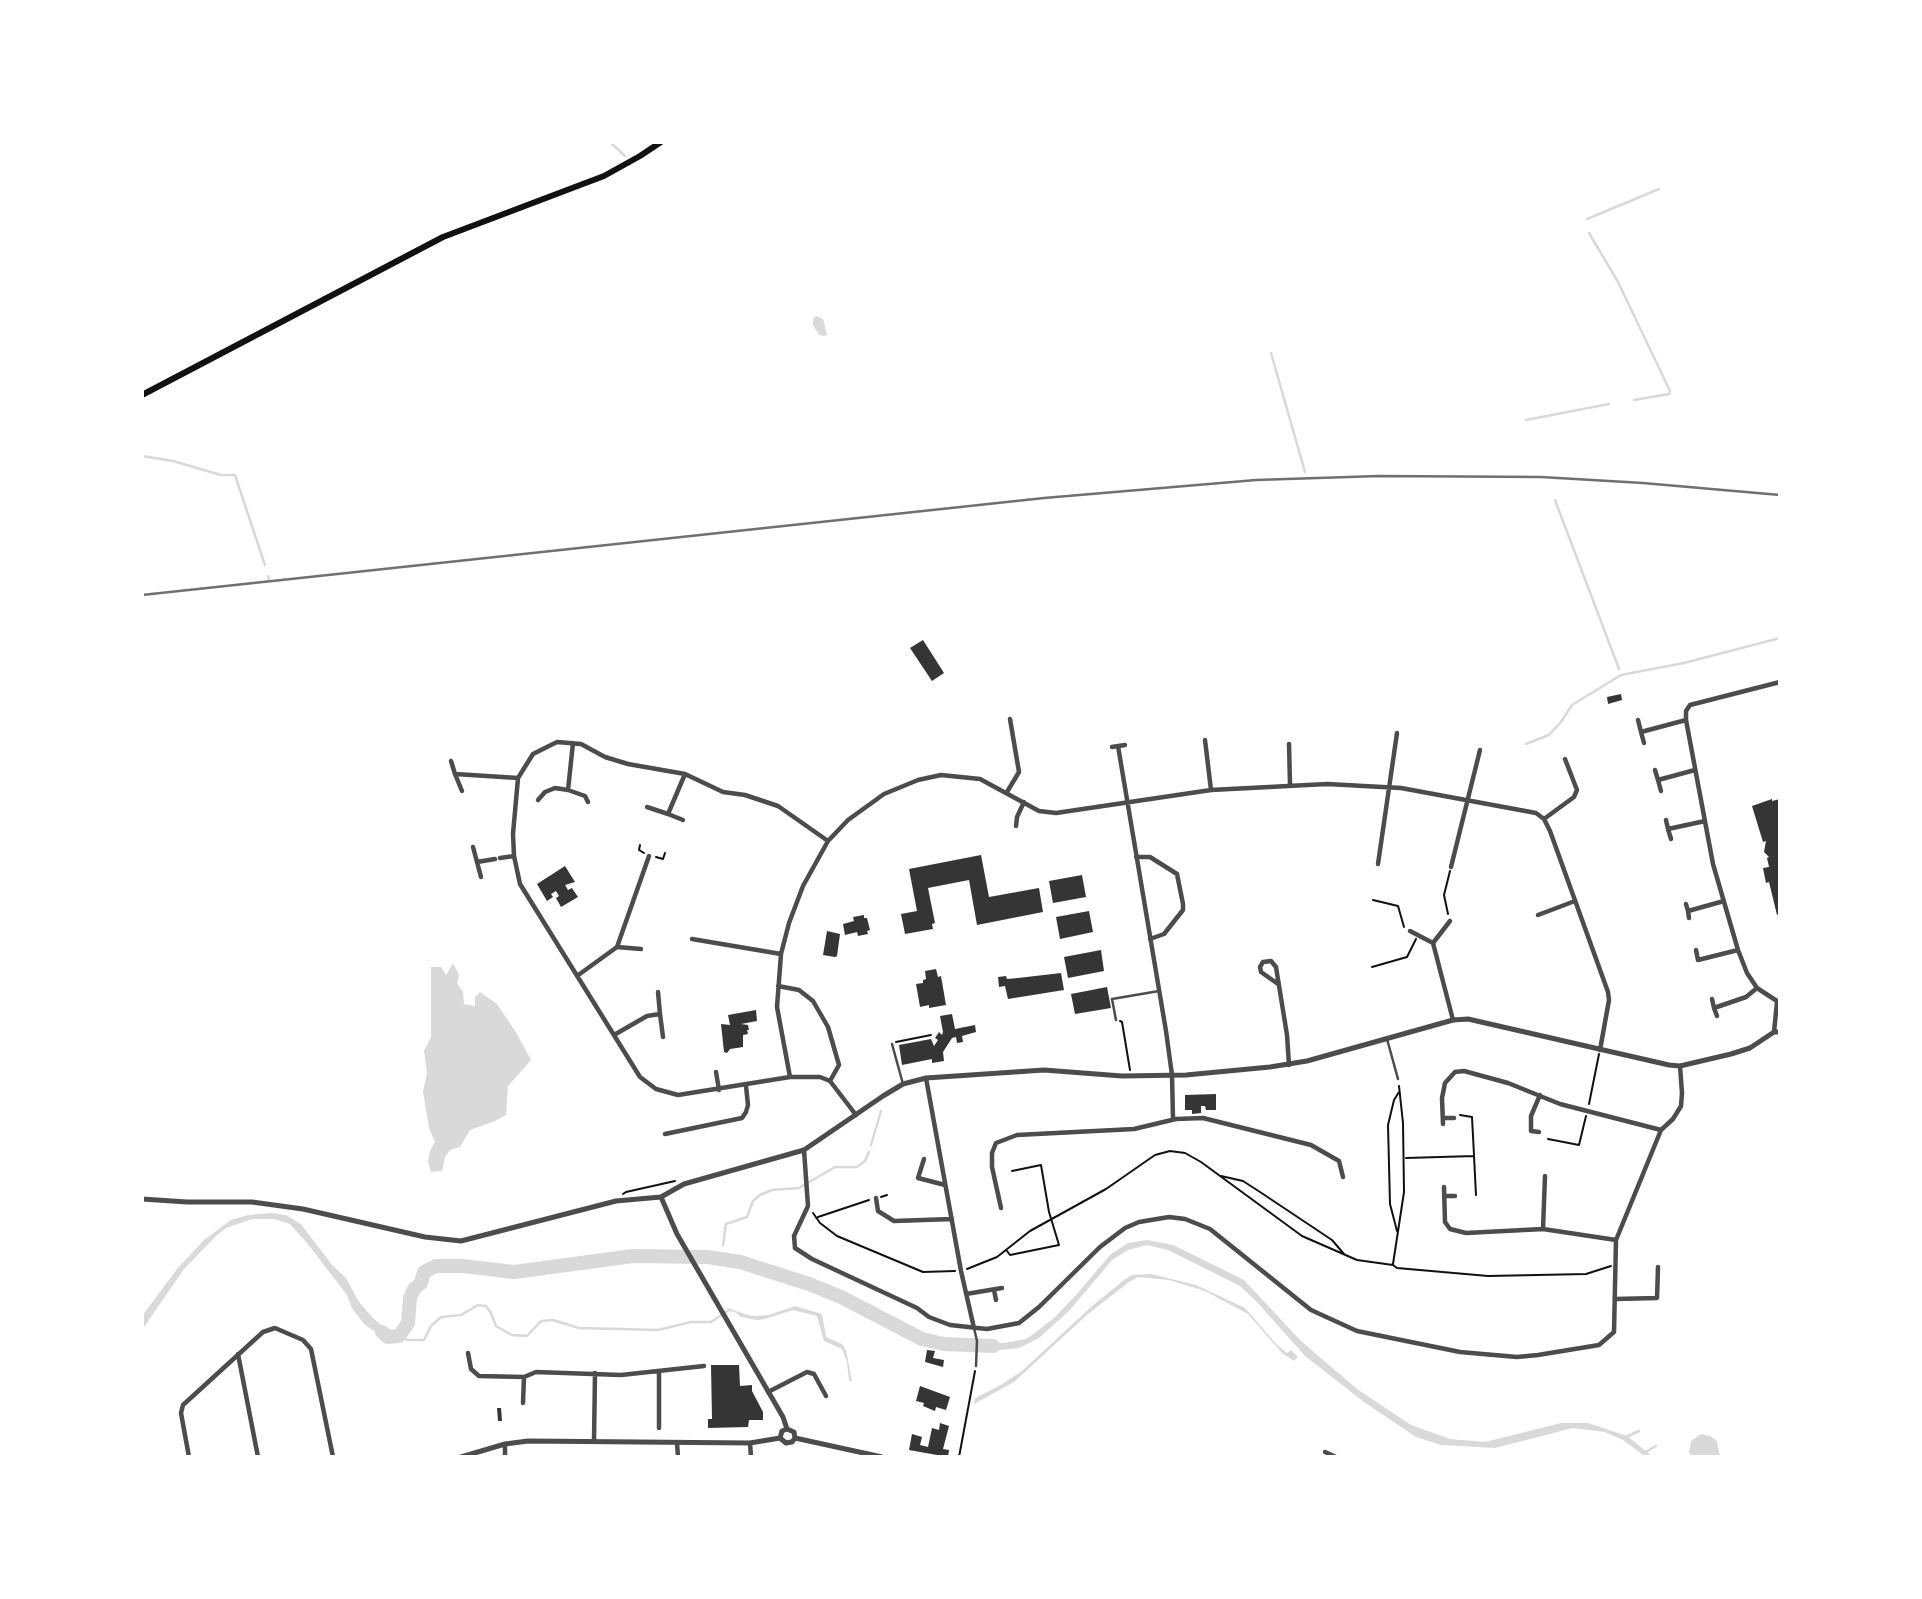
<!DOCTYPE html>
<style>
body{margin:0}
#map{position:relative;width:1922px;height:1599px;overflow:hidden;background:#fff;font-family:"Noto Sans",sans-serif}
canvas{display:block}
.frame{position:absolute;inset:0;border:144px solid #fff;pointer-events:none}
</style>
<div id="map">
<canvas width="1922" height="1599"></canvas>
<div class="frame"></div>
</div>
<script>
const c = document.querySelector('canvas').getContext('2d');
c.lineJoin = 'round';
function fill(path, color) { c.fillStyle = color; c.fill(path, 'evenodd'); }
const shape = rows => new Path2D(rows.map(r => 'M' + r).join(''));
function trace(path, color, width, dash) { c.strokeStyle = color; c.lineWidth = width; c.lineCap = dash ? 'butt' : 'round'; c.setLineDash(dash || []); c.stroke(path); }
fill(shape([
 [816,316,823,319,827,335,824,336,819,335,813,325,813,319],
 [453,963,459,975,457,983,463,992,464,1004,475,1006,475,997,480,992,497,1004,517,1034,531,1060,508,1086,506,1115,495,1121,470,1130,460,1147,450,1150,445,1157,442,1171,431,1172,428,1162,430,1151,435,1142,429,1128,423,1092,427,1073,424,1051,431,1037,431,967,441,967,446,975],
 [271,1213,286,1215,301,1224,332,1265,346,1278,359,1302,373,1318,388,1331,397,1335,397,1342,384,1338,364,1324,352,1308,347,1295,307,1243,290,1224,274,1219,252,1219,226,1228,216,1236,184,1269,142,1330,142,1316,177,1269,204,1240,231,1220,248,1215],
 [1147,1240,1173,1245,1244,1280,1301,1341,1357,1389,1411,1425,1450,1439,1485,1442,1561,1423,1588,1423,1627,1436,1653,1457,1646,1457,1623,1440,1605,1432,1573,1428,1495,1448,1441,1445,1416,1437,1364,1402,1305,1356,1257,1302,1240,1286,1168,1250,1147,1245,1128,1250,1112,1260,1069,1311,1039,1338,1019,1348,989,1351,980,1349,980,1344,1004,1343,1026,1339,1032,1335,1054,1318,1076,1295,1111,1254,1128,1243],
 [1151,1274,1196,1285,1245,1308,1277,1345,1287,1353,1291,1350,1298,1357,1294,1361,1282,1353,1248,1314,1205,1291,1169,1280,1138,1277,1129,1282,1088,1314,1014,1382,974,1404,975,1398,999,1386,1022,1371,1092,1306,1124,1280,1132,1275],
 [795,1306,822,1314,826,1337,842,1344,846,1350,852,1381,849,1381,847,1362,842,1349,824,1341,817,1316,793,1310,765,1319,757,1320,741,1317,735,1312,729,1311,727,1308,751,1316,769,1315],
 [1701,1434,1710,1436,1717,1441,1720,1457,1692,1457,1689,1452,1691,1441]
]), '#d9d9d9');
trace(shape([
 [610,142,625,156],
 [1587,219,1659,189],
 [1589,233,1618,282,1670,391,1669,394,1634,400],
 [1271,353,1305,472],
 [1526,420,1609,404],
 [142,456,173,461,221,475,235,475,265,565],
 [1555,500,1619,669],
 [268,576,269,580],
 [1526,744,1549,735,1561,722,1572,705,1621,675,1684,663,1780,638],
 [871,1145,881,1111],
 [723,1245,726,1224,747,1217,753,1201,760,1195,772,1190,799,1188,835,1167,857,1167,865,1161,869,1152],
 [399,1336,408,1340,424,1340,431,1326,441,1317,461,1315,478,1305,486,1306,491,1313,496,1326,512,1335,527,1336,541,1321,553,1320,579,1328,658,1330,691,1322,711,1322,729,1310],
 [1626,1437,1639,1431],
 [1644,1453,1656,1446]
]), '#d9d9d9', 2.5);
trace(shape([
 [382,1332,388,1337,399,1336,408,1323,410,1298,414,1289,421,1283,424,1272,436,1266,463,1266,514,1272,633,1256,708,1257,740,1262,809,1284,841,1297,922,1339,944,1344,993,1346]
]), '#d9d9d9', 14);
fill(shape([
 [923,640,944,673,932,681,910,648],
 [1621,694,1622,700,1608,704,1607,697],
 [1772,799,1772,801,1780,799,1780,914,1777,915,1769,882,1766,883,1763,868,1769,867,1767,858,1769,857,1764,852,1766,841,1763,842,1752,806],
 [981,855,989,897,1039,888,1043,912,977,925,969,880,928,888,935,923,932,924,933,929,905,934,901,914,917,911,909,869],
 [565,866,575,882,565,885,568,890,572,888,578,897,561,907,556,898,559,896,556,891,551,894,553,897,547,901,537,884],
 [1082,875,1086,897,1053,903,1049,881],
 [1089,911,1093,932,1060,939,1056,917],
 [864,915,864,918,867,918,870,930,867,931,868,934,858,936,857,932,845,935,843,924,854,921,853,917],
 [827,931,840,934,837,956,835,957,823,955],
 [1101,950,1104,971,1068,978,1064,957],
 [936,969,938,977,941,976,946,1005,929,1008,929,1005,920,1007,916,984,923,983,923,980,926,979,925,971],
 [1061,973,1064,990,1008,999,1005,986,999,987,998,977,1006,976,1007,979,1018,978],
 [1107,987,1111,1008,1075,1014,1071,994],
 [756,1010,757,1021,741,1024,748,1025,749,1030,747,1030,748,1034,743,1035,743,1047,730,1049,727,1053,724,1052,721,1024,730,1025,728,1015],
 [952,1014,955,1029,975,1025,976,1032,962,1036,963,1042,957,1043,956,1037,952,1038,943,1052,944,1061,932,1063,932,1059,902,1065,899,1045,931,1039,934,1046,938,1040,935,1038,939,1032,942,1035,943,1032,940,1016],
 [1216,1094,1216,1110,1206,1110,1205,1106,1201,1106,1201,1113,1192,1114,1192,1110,1185,1110,1185,1095],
 [927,1350,935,1351,933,1358,944,1360,943,1367,925,1362],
 [711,1365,739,1365,740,1386,752,1385,752,1391,763,1412,763,1420,749,1420,748,1427,708,1428,708,1419,712,1419],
 [920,1386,950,1397,946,1410,936,1407,935,1411,923,1406,924,1403,916,1401],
 [497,1408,501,1408,502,1421,498,1421],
 [940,1423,949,1426,943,1449,949,1450,948,1457,909,1450,912,1434,922,1437,920,1445,928,1447,932,1428,939,1430]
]), '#353535');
trace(shape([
 [640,845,639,850,644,853],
 [656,857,663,859,665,853],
 [1373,900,1398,906,1404,927],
 [1448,914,1444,895,1450,871],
 [1372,967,1407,957,1416,939],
 [1120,1021,1122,1022,1130,1070],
 [896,1042,931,1035],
 [1589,1104,1599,1054],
 [1460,1115,1472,1117,1474,1155],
 [1548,1139,1579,1145,1586,1116],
 [1406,1158,1474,1156,1476,1195],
 [1221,1176,1243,1181,1260,1192,1332,1240,1344,1254],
 [623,1194,626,1192,675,1181],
 [881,1197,887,1195],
 [813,1213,820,1223,837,1236,923,1272,955,1271],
 [818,1217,869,1200],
 [1397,1231,1390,1204,1388,1125,1394,1100,1399,1092],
 [1007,1251,1010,1255,1059,1245,1049,1212,1041,1165,1012,1171],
 [1393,1264,1404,1192,1403,1123,1399,1086],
 [967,1269,997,1257,1030,1231,1106,1189,1155,1155,1170,1151,1185,1153,1201,1162,1302,1236,1357,1260,1393,1265,1397,1268,1488,1276,1586,1274,1611,1266],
 [959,1457,975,1371]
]), '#111', 2);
trace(shape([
 [1116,1020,1112,999,1159,991],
 [1387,1039,1398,1079],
 [892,1044,903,1084],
 [974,1328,977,1341,976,1366]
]), '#4c4c4c', 2.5);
trace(shape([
 [1780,682,1690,705,1686,711,1686,720,1713,864,1738,950,1747,973,1757,988,1780,1003],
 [1638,720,1641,732,1686,720],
 [1641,732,1644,743],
 [1205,740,1211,790],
 [573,743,568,790,585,796,588,802],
 [1289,744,1290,784],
 [1118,746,1166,1031,1172,1075,1173,1119],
 [1112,747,1125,745],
 [451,761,455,774,518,778],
 [1655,770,1658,780],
 [455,774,462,791],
 [1661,791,1658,780,1695,770],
 [1007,792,1019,772,1010,719],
 [538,800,545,792,555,788,568,790],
 [647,807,668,814,685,774],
 [668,814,683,820],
 [1544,819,1574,797,1577,790,1565,759],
 [1666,820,1668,829],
 [1016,826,1017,817,1024,802],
 [1671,839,1668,829,1705,821],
 [473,847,481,877],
 [1136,857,1150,857,1177,874,1183,904,1183,910,1164,934,1150,939],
 [500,858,514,856],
 [477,862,495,859],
 [1378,864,1397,733],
 [1451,867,1480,750],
 [1686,904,1688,911],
 [1538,915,1575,901],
 [1689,918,1688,911,1724,901],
 [1410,931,1433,943,1453,1020],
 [692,939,781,954],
 [1433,943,1450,921],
 [617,947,641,949],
 [1696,950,1698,960,1738,950],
 [577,976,617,947,649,856],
 [1278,984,1261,972,1260,967,1263,962,1271,961,1276,967,1287,1035,1289,1065],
 [778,986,799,990,813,1001,828,1027,839,1065,830,1081],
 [658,992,660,1014],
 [1712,999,1714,1008,1746,997,1757,988],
 [1714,1008,1717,1016],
 [1774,1032,1777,1002],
 [614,1035,647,1016,660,1014,663,1037],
 [716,1072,719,1090],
 [790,1077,678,1095,656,1089,640,1077,520,884,514,856,513,834,518,778,533,754,557,742,581,744,605,757,628,764,685,774,723,792,745,795,778,806,828,841],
 [926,1078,961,1271,974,1328],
 [856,1115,830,1081,820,1077,790,1077,777,1007,781,954,789,923,803,886,828,841,848,820,884,794,918,780,941,775,980,779,1039,811,1056,813,1211,790,1327,784,1401,788,1536,813,1544,819,1550,831,1608,992,1609,1000,1600,1050],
 [1443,1118,1454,1118],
 [1443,1124,1442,1098,1445,1083,1455,1072,1464,1071,1508,1083,1560,1104,1661,1130],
 [1539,1132,1531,1131,1531,1116,1540,1095],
 [665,1134,742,1118,746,1112,748,1105,746,1086],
 [804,1150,808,1206,794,1236,795,1248,812,1259,917,1308,929,1317,950,1325,987,1329,1019,1323,1039,1307,1100,1247,1125,1228,1139,1222,1169,1217,1185,1219,1210,1229,1311,1310,1357,1331,1460,1352,1517,1357,1538,1355,1599,1345,1614,1332,1616,1240,1661,1130,1673,1119,1681,1106,1682,1093,1680,1066],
 [924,1159,918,1178,945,1185],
 [1444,1187,1445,1222,1450,1229,1466,1233,1543,1229,1616,1240],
 [1444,1196,1455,1196],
 [876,1198,878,1211,894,1221,952,1219],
 [1001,1208,992,1167,992,1153,996,1143,1017,1135,1134,1129,1176,1119,1203,1118,1311,1145,1339,1161,1343,1177],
 [1543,1229,1545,1176],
 [994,1290,996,1300],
 [966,1294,1002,1288],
 [1615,1299,1657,1298,1658,1267],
 [468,1353,471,1369,479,1376,524,1377,536,1372,621,1375,704,1366],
 [238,1354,258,1457],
 [659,1372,659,1428],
 [768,1392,807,1372,814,1374,826,1396],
 [523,1403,524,1377],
 [594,1441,595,1373],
 [677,1443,678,1457],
 [750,1443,751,1457],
 [505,1444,505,1457],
 [1325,1452,1336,1457],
 [189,1457,181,1413,183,1405,263,1332,275,1328,303,1340,311,1349,333,1457]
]), '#4c4c4c', 4.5);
trace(shape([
 [661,1197,677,1234,783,1417,787,1429],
 [142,1199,187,1202,252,1202,303,1209,425,1237,461,1241,616,1201,661,1197,684,1184,804,1150,883,1096,903,1084,926,1078,1044,1070,1122,1076,1186,1075,1270,1067,1307,1061,1453,1020,1468,1019,1669,1065,1680,1066,1731,1054,1750,1048,1774,1032,1780,1032],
 [780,1438,782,1431,787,1429,794,1432,795,1438],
 [780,1438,786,1443,792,1442,795,1438],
 [795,1438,882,1457],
 [461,1457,505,1444,528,1441,750,1443,780,1438]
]), '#4c4c4c', 5);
trace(shape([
 [142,395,443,237,604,176,640,156,661,142]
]), '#111', 6);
trace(shape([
 [142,595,1044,498,1256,480,1379,476,1541,477,1643,483,1780,495]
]), '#707070', 2.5);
</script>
